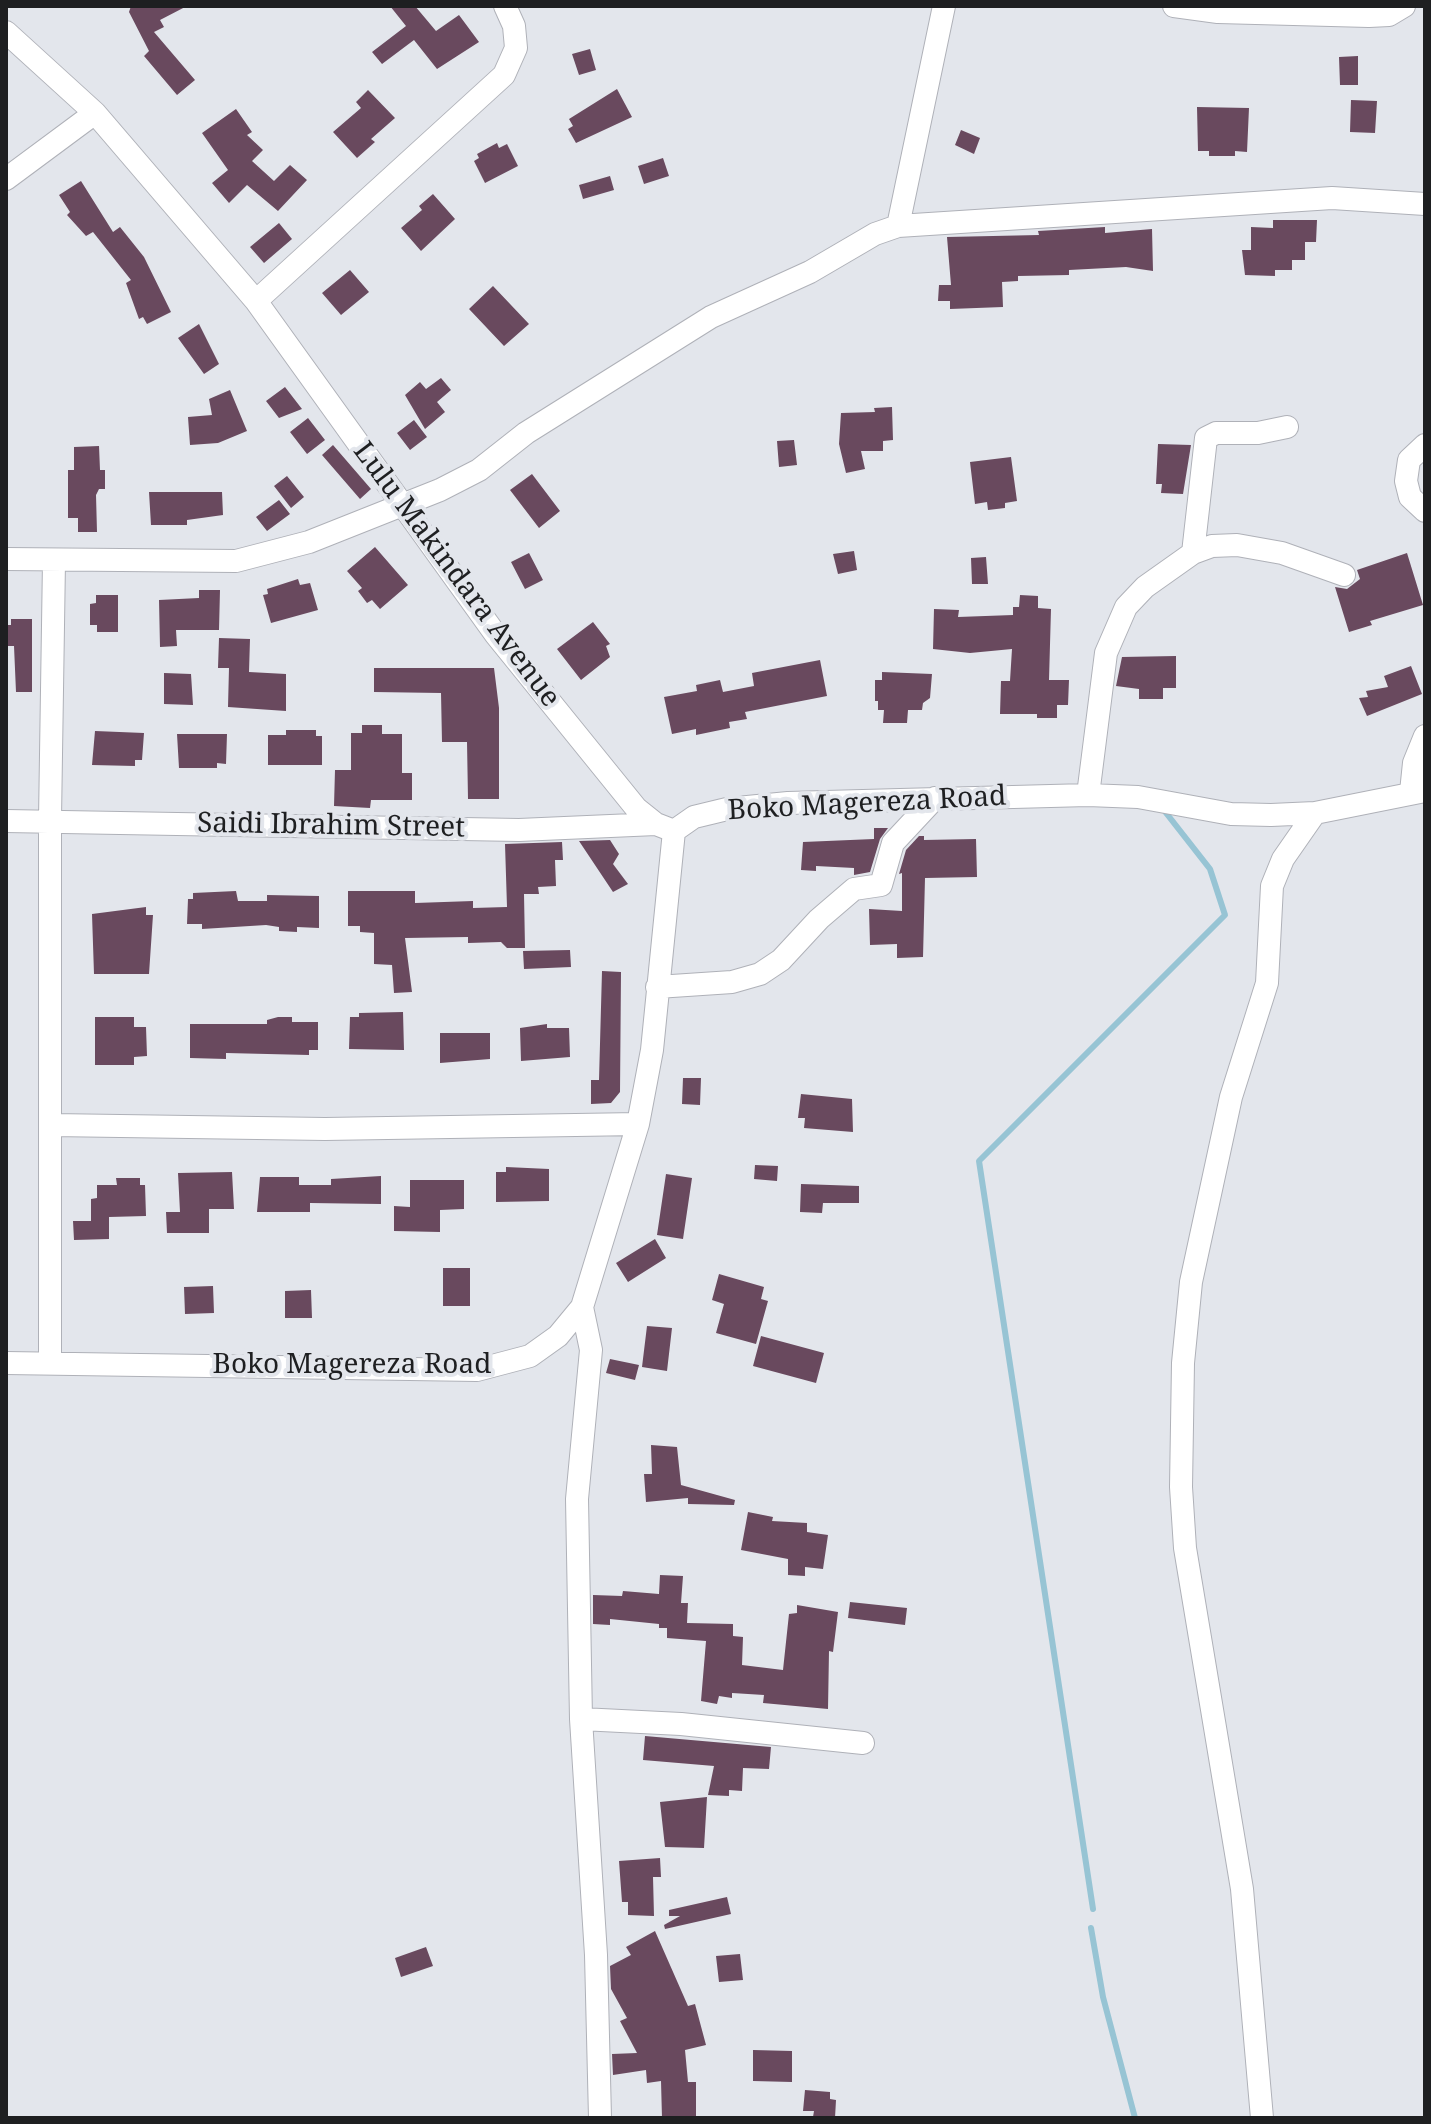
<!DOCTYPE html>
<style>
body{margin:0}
#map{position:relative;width:1431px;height:2124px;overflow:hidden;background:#e3e6ec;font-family:"Noto Serif",serif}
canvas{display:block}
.frame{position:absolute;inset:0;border:8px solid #1e1f21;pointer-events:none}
</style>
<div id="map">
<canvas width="1431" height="2124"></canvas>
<div class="frame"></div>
</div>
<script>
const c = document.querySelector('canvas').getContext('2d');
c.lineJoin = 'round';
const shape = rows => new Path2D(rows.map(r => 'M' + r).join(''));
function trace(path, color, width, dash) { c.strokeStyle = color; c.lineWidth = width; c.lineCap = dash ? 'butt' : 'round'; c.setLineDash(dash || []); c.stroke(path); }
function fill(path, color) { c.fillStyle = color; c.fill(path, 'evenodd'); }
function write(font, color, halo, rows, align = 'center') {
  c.font = font + ' "Noto Serif",serif'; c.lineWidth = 8; c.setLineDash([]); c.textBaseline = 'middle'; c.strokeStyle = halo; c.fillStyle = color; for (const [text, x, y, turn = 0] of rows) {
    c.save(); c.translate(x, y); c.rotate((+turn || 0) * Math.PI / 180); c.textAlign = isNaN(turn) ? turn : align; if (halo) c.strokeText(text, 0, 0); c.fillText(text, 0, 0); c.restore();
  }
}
trace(shape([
 [1093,1909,979,1161,1225,915,1210,869,1163,809],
 [1091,1928,1103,1997,1135,2118]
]), '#97c4d4', 6);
fill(shape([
 [131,6,187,6,160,20,164,27,154,32,195,80,177,95,144,56,149,51,129,12],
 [390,6,415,6,436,31,459,15,479,42,437,69,414,40,382,64,372,52,406,26],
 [590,49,596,70,579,75,572,54],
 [1358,56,1358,85,1340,85,1339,57],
 [617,89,632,117,576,143,568,129,573,126,569,119],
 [368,90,395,118,371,139,375,142,357,158,333,132,361,108,356,102],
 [1351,100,1377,101,1375,133,1350,132],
 [1197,107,1249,108,1247,152,1235,151,1235,156,1209,156,1209,151,1198,151],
 [236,109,252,132,247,135,263,150,252,161,274,181,290,165,307,180,278,211,247,185,229,203,212,183,228,170,202,133],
 [961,130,980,138,974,154,955,145],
 [497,143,499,148,507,144,518,166,485,183,474,161,479,158,477,154],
 [663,158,669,176,644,184,638,166],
 [610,176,614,190,583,199,579,185],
 [81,181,113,232,120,227,144,257,171,312,147,324,143,317,139,319,126,283,131,280,93,232,86,236,67,215,70,212,59,195],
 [433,194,455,219,421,251,401,228,422,210,419,206],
 [1273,220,1317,220,1316,242,1305,242,1305,260,1292,260,1292,270,1275,270,1275,276,1245,275,1242,250,1251,250,1251,227,1273,228],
 [279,223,292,239,264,263,250,247],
 [1105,227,1105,233,1152,229,1153,271,1126,267,1069,270,1069,275,1018,276,1018,281,1002,282,1003,307,950,309,950,301,938,301,939,285,951,285,947,237,1039,235,1038,231],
 [350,270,369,292,341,315,322,293],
 [493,286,529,324,504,346,469,309],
 [199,324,219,364,204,374,178,338],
 [441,378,451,390,437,402,445,412,425,429,405,395,420,382,426,389],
 [285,387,302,409,279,418,266,401],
 [230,390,247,431,218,443,190,445,188,417,212,415,209,399],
 [892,407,893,440,883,441,883,451,861,451,865,469,846,473,839,444,841,413,875,412,874,408],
 [308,418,325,440,307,454,290,432],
 [414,420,427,437,410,450,397,433],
 [794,440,797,465,779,467,777,441],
 [1158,444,1191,445,1183,494,1161,493,1162,484,1156,484],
 [333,445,371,489,360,499,322,455],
 [99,446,100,470,105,470,105,489,99,489,96,495,97,532,78,532,78,518,68,518,68,470,74,470,74,447],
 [1011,457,1017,501,1005,503,1005,508,988,510,987,502,975,504,970,462],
 [532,474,560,511,539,528,510,490],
 [287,476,304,497,291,508,274,486],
 [149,492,222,492,223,515,187,520,187,525,151,525],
 [279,500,290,514,267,531,256,517],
 [375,547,408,585,380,609,372,600,367,603,358,591,362,588,347,571],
 [854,551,857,570,838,574,833,554],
 [529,553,543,580,525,589,511,562],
 [1407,553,1423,605,1370,621,1372,625,1349,632,1335,587,1347,589,1360,579,1357,570],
 [986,557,988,584,972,584,971,558],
 [298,579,300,585,310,583,318,610,271,623,263,595,268,594,267,589],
 [199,590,220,590,219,630,176,630,177,646,160,647,159,600,199,598],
 [96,595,118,595,118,632,97,632,97,625,90,625,90,604,96,603],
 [1020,595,1038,596,1038,608,1051,609,1049,680,1069,680,1068,705,1057,705,1057,718,1037,718,1037,714,1000,714,1001,681,1010,681,1012,649,970,653,933,649,934,609,959,610,958,617,1013,615,1013,607,1019,607],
 [11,619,32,619,32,692,16,692,14,646,6,646,6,625,11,625],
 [593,622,610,644,606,646,610,657,581,680,557,649],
 [219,638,250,639,249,672,286,674,286,711,228,707,229,668,218,668],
 [1176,656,1176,688,1163,688,1163,699,1139,699,1139,689,1116,686,1122,657],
 [820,660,827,696,745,712,747,719,729,722,730,728,696,735,696,729,672,734,664,697,697,691,696,685,720,680,723,692,754,686,752,673],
 [1411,666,1422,694,1367,716,1359,698,1368,697,1366,691,1388,687,1384,676],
 [374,668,494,668,499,708,499,799,468,799,467,742,442,742,441,693,374,692],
 [882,672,932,674,930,698,923,703,922,710,908,710,907,723,883,723,884,710,878,710,878,701,875,701,875,680,882,680],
 [164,673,191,674,193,705,164,704],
 [362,725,382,725,382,734,402,734,402,773,412,773,412,800,371,800,370,808,334,806,335,770,351,770,351,733,362,733],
 [286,730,316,730,316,736,322,736,322,765,268,765,268,735,286,735],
 [95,731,144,733,142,760,135,760,135,766,92,765],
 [177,734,227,734,226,764,217,763,217,768,179,768],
 [874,828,888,828,880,839,870,872,854,875,854,868,816,866,816,871,801,870,803,842,874,839],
 [919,836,924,836,924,840,976,839,977,877,925,878,923,957,897,958,897,944,870,945,869,909,902,911,902,873,899,874,906,850],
 [610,840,619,854,613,864,628,884,613,892,579,841],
 [562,842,563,860,555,860,556,886,538,887,539,894,524,894,525,948,507,948,501,942,468,943,468,937,405,938,412,992,394,993,392,965,374,964,374,933,360,932,360,926,348,926,348,891,415,891,415,903,473,901,473,908,507,907,505,844],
 [236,891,238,901,267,901,267,895,319,896,319,928,297,927,297,932,279,931,279,927,266,925,202,929,202,924,187,924,188,899,193,899,193,893],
 [146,907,146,915,153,915,149,974,94,974,92,914],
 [570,950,571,967,524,969,523,951],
 [602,971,621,972,620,1092,611,1103,591,1104,591,1080,599,1080],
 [403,1012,404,1050,349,1049,350,1017,359,1017,359,1013],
 [95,1017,134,1017,134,1027,146,1027,147,1056,134,1057,134,1065,95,1065],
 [278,1017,292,1017,292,1022,318,1022,318,1050,309,1050,309,1055,226,1053,226,1059,190,1058,190,1024,267,1024,267,1020],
 [547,1024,547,1028,569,1028,570,1057,521,1061,520,1028],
 [440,1033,490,1033,490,1059,440,1063],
 [683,1078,701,1078,700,1105,682,1104],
 [801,1094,852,1099,853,1132,804,1128,805,1118,798,1118],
 [755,1165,778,1166,777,1181,754,1179],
 [506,1167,549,1169,549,1201,496,1202,496,1172,506,1172],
 [232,1172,234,1209,209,1209,209,1233,167,1233,166,1212,180,1212,178,1173],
 [666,1174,692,1178,683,1239,657,1235],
 [381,1176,381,1204,310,1203,310,1212,257,1212,260,1177,299,1177,299,1185,331,1185,331,1179],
 [116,1178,140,1178,140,1185,145,1185,146,1216,109,1217,109,1239,74,1240,73,1221,91,1221,91,1199,97,1198,97,1185,117,1185],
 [410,1180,464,1180,464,1209,440,1210,440,1232,394,1231,394,1206,410,1207],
 [801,1184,859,1186,859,1203,823,1203,822,1213,800,1212],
 [655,1239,666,1258,628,1282,616,1263],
 [443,1268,470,1268,470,1306,443,1306],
 [719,1274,764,1287,761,1299,768,1301,756,1344,716,1333,724,1304,712,1300],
 [213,1286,214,1313,185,1314,184,1287],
 [311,1290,312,1318,285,1318,285,1291],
 [647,1326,672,1328,667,1371,642,1367],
 [761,1336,824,1353,816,1383,753,1366],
 [610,1359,639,1365,635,1380,606,1373],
 [651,1445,677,1447,681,1485,735,1500,734,1505,688,1504,688,1498,646,1502,644,1474,652,1474],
 [748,1512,773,1517,772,1521,807,1523,807,1532,828,1535,823,1569,805,1567,805,1576,788,1575,788,1559,741,1550],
 [660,1575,683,1576,681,1603,688,1603,687,1623,733,1624,733,1636,743,1637,742,1665,783,1670,789,1614,797,1613,797,1605,838,1612,833,1652,829,1651,828,1709,763,1703,764,1695,732,1693,732,1698,719,1696,717,1704,701,1701,706,1641,667,1638,667,1628,659,1628,659,1624,610,1619,610,1625,593,1624,593,1595,622,1596,623,1591,659,1594],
 [850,1602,907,1608,905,1625,848,1618],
 [645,1736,771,1747,769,1769,743,1768,742,1791,729,1790,729,1796,708,1795,714,1766,643,1760],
 [707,1797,704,1848,665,1847,660,1802],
 [660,1858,661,1877,653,1877,654,1916,628,1915,628,1902,622,1902,619,1861],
 [727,1897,731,1914,665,1929,664,1925,680,1916,669,1916,669,1910],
 [655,1931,688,2006,695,2004,706,2045,685,2050,688,2082,696,2082,696,2118,662,2118,661,2081,647,2083,646,2070,613,2075,612,2054,637,2053,620,2021,627,2018,611,1989,610,1966,631,1955,626,1947],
 [426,1947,433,1966,401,1977,395,1958],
 [740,1954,743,1980,719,1982,716,1956],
 [753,2050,792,2051,792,2082,753,2081],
 [805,2090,830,2092,830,2099,836,2100,835,2118,813,2117,814,2111,803,2111]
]), '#69495e');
const street = shape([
 [1174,6,1218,12,1369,16,1389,15,1404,6],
 [6,32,95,113,256,301,496,635,636,808,656,824,674,831],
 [6,179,95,113],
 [898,226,944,6],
 [256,301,504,75,516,48,514,26,505,6],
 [1425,445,1409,460,1406,481,1410,497,1425,511],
 [1193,553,1206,438,1216,433,1258,433,1287,427],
 [6,559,236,561,309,542,440,490,479,470,526,433,711,317,810,272,875,234,898,226,1332,198,1425,204],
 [1411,792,1414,763,1425,736],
 [1088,795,1106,653,1126,607,1145,587,1193,553,1212,546,1237,545,1282,553,1344,575],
 [6,821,519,830,656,824],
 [657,987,732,982,760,974,781,960,819,919,854,889,881,885,893,843,935,798],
 [52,1125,325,1129,638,1124],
 [582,1307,591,1350,577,1499,581,1719,596,1955,600,2118],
 [6,1363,477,1370,530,1356,558,1336,582,1307,638,1124,652,1050,674,831,694,817,727,809,788,803,1088,795,1138,797,1231,814,1271,815,1315,813,1425,791],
 [50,1363,50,819,54,561],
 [581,1719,681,1724,863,1743],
 [1262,2118,1242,1889,1185,1548,1181,1487,1183,1363,1191,1282,1231,1097,1267,983,1272,886,1283,859,1315,813]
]);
trace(street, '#afb1b8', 24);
trace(street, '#fff', 22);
write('28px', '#1e1f21', '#e3e6ec', [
 ["Lulu Makindara Avenue",456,575,53],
 ["Boko Magereza Road",867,804,-3],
 ["Saidi Ibrahim Street",331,826,1],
 ["Boko Magereza Road",352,1365]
]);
</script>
